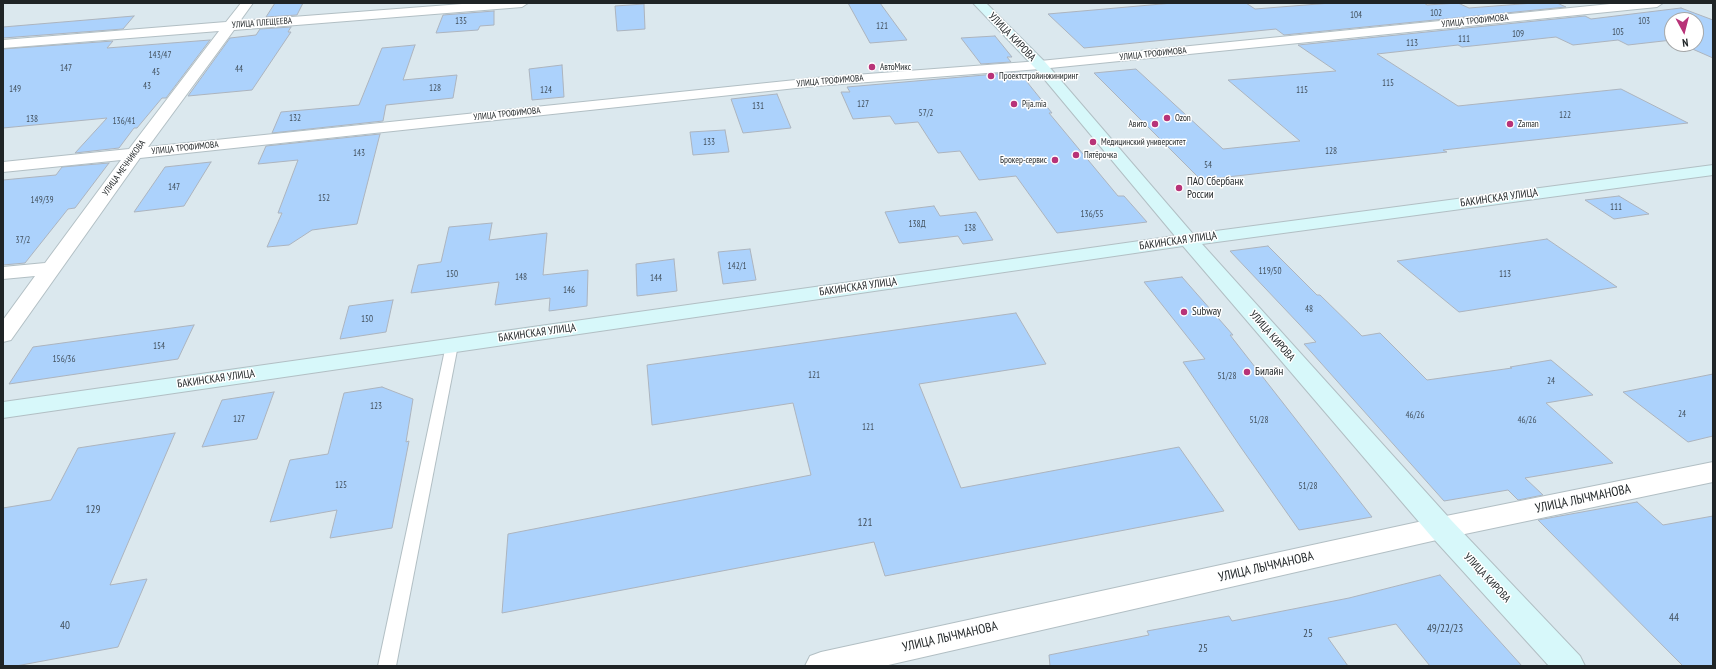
<!DOCTYPE html>
<meta charset="utf-8">
<style>
body{margin:0}
#map{position:relative;width:1716px;height:669px;overflow:hidden;background:#dbe8ee;font-family:"PT Sans Narrow",sans-serif}
canvas{display:block}
.frame{position:absolute;inset:0;border:4px solid #1f2426;pointer-events:none}
.north{position:absolute;left:1664px;top:12px;width:40px;height:40px;box-sizing:border-box;background:#fff;border:1px solid #a5a7a8;border-radius:50%;rotate:173deg;font-size:11px;font-weight:700;line-height:16px;text-align:center;color:#1f2426}
.north::after{content:'';display:block;margin:auto;width:14px;height:18px;background:#b83378;clip-path:polygon(50% 0,100% 100%,50% 72%,0 100%)}
</style>
<div id="map">
<canvas width="1716" height="669"></canvas>
<div class="frame"></div>
<div class="north">N</div>
</div>
<script>
const c = document.querySelector('canvas').getContext('2d');
c.lineJoin = 'round';
function fill(path, color) { c.fillStyle = color; c.fill(path, 'evenodd'); }
const shape = rows => new Path2D(rows.map(r => 'M' + r).join(''));
function trace(path, color, width, dash) { c.strokeStyle = color; c.lineWidth = width; c.lineCap = dash ? 'butt' : 'round'; c.setLineDash(dash || []); c.stroke(path); }
function write(font, color, halo, rows, align = 'center') {
  c.font = font + ' "PT Sans Narrow",sans-serif'; c.lineWidth = 3; c.setLineDash([]); c.textBaseline = 'middle'; c.strokeStyle = halo; c.fillStyle = color; for (const [text, x, y, turn = 0] of rows) {
    c.save(); c.translate(x, y); c.rotate((+turn || 0) * Math.PI / 180); c.textAlign = isNaN(turn) ? turn : align; if (halo) c.strokeText(text, 0, 0); c.fillText(text, 0, 0); c.restore();
  }
}
const building = shape([
 [275,3,303,3,297,15,266,17,275,3],
 [848,3,880,3,907,40,870,43,848,3],
 [1173,3,1246,3,1255,9,1331,3,1424,3,1427,5,1458,3,1469,8,1534,3,1557,3,1566,7,1284,35,1276,29,1084,48,1048,14,1173,3],
 [644,4,645,29,617,31,615,6,644,4],
 [1681,8,1713,20,1713,58,1681,44,1696,44,1696,20,1672,20,1672,40,1628,45,1618,40,1573,45,1556,37,1462,47,1458,45,1377,54,1458,106,1621,89,1688,123,1443,150,1447,152,1201,180,1094,73,1136,69,1223,149,1300,141,1228,80,1336,71,1298,45,1585,16,1591,19,1681,8],
 [494,11,494,25,480,26,478,30,436,33,443,15,494,11],
 [134,16,123,29,3,38,3,27,134,16],
 [291,27,288,32,291,32,252,90,188,96,230,38,256,35,260,29,291,27],
 [995,36,1012,57,1007,57,1011,62,981,64,961,38,995,36],
 [210,40,166,98,162,98,137,128,134,128,119,148,75,153,107,118,3,128,3,49,113,41,107,48,210,40],
 [415,45,403,80,457,75,453,98,386,105,383,121,272,133,281,112,359,105,382,48,415,45],
 [562,65,564,97,532,100,529,69,562,65],
 [1019,72,1052,113,1049,113,1118,196,1124,196,1147,222,1057,233,1016,176,979,180,960,151,938,153,918,122,895,124,890,116,853,119,841,92,850,92,847,87,1019,72],
 [777,94,791,128,743,133,731,99,777,94],
 [725,130,729,152,693,155,690,132,725,130],
 [380,134,357,224,312,230,289,245,267,247,282,213,278,213,298,160,258,164,266,146,380,134],
 [211,162,184,206,134,212,165,167,211,162],
 [109,163,75,208,68,209,25,263,3,265,3,180,56,175,62,167,109,163],
 [1619,196,1649,214,1614,219,1585,200,1619,196],
 [934,206,940,216,976,212,993,240,963,244,958,236,899,243,885,212,934,206],
 [492,223,489,240,547,233,543,275,588,270,587,306,549,311,550,298,495,305,499,282,411,293,418,265,441,262,449,227,492,223],
 [1547,239,1617,287,1459,312,1397,261,1547,239],
 [1268,246,1317,295,1320,295,1362,336,1380,333,1427,380,1512,368,1510,367,1551,360,1593,395,1546,403,1613,463,1525,478,1543,495,1518,500,1508,490,1444,501,1304,344,1316,342,1230,251,1268,246],
 [750,249,756,280,723,284,718,252,750,249],
 [674,259,677,291,637,296,636,264,674,259],
 [1182,277,1233,335,1230,335,1372,517,1299,530,1242,449,1183,362,1205,359,1144,282,1182,277],
 [393,300,386,332,340,339,349,306,393,300],
 [1016,313,1046,364,919,384,961,488,1179,447,1224,511,885,576,874,542,502,613,508,534,811,475,793,403,652,425,647,365,1016,313],
 [194,325,178,359,9,384,33,347,194,325],
 [1713,374,1713,436,1688,442,1623,392,1713,374],
 [382,387,413,399,406,442,409,441,392,528,330,538,337,510,270,522,290,460,328,454,344,393,382,387],
 [274,392,257,439,202,447,222,400,274,392],
 [175,433,110,585,147,579,118,647,16,666,3,666,3,508,51,500,78,448,175,433],
 [1637,502,1663,525,1713,516,1713,666,1683,666,1538,520,1637,502],
 [1440,575,1522,666,1430,666,1396,624,1328,638,1348,666,1050,666,1049,655,1149,635,1147,631,1229,616,1232,621,1349,598,1440,575]
]);
fill(building, '#acd2fc');
trace(building, '#acb4be', 1);
const lane = shape([
 [452,341,458,345,396,666,378,666,446,345,452,341]
]);
const street = shape([
 [241,3,253,3,240,21,475,3,528,3,522,7,234,30,148,147,815,78,1040,61,1620,3,1663,3,1657,7,1040,69,815,86,140,158,11,340,3,342,3,320,35,276,3,279,3,267,45,263,121,160,3,172,3,162,129,149,219,31,3,48,3,40,226,22,241,3],
 [1713,462,1713,482,1441,539,884,666,805,666,810,656,821,652,1441,517,1713,462]
]);
const secondary = shape([
 [973,3,986,3,1045,62,1193,234,1713,165,1713,175,1202,244,1451,520,1580,656,1585,666,1549,666,1431,536,1183,246,3,418,3,402,1175,236,1035,68,973,3]
]);
trace(lane, '#b2bfc4', 2);
trace(street, '#b2bfc4', 2);
trace(secondary, '#b2bfc4', 2);
fill(lane, '#fff');
fill(street, '#fff');
fill(secondary, '#d7f8fa');
for (const [x, y, r, color] of [
 [872,67,4,"#b83378"],
 [991,76,4,"#b83378"],
 [1014,104,4,"#b83378"],
 [1167,118,4,"#b83378"],
 [1155,124,4,"#b83378"],
 [1510,124,4,"#b83378"],
 [1093,142,4,"#b83378"],
 [1076,155,4,"#b83378"],
 [1055,160,4,"#b83378"],
 [1179,188,4,"#b83378"],
 [1184,312,4,"#b83378"],
 [1247,372,4,"#b83378"]
]) { const dot = new Path2D(); dot.arc(x, y, r, 0, 2 * Math.PI); c.fillStyle = color; c.fill(dot); trace(dot, '#fff', 1.5); }
write('9px', '#42505c', null, [
 ["102",1436,13],
 ["104",1356,15],
 ["135",461,21],
 ["103",1644,21],
 ["121",882,26],
 ["105",1618,32],
 ["109",1518,34],
 ["111",1464,39],
 ["113",1412,43],
 ["143/47",160,55],
 ["147",66,68],
 ["44",239,69],
 ["45",156,72],
 ["115",1388,83],
 ["43",147,86],
 ["128",435,88],
 ["149",15,89],
 ["124",546,90],
 ["115",1302,90],
 ["127",863,104],
 ["131",758,106],
 ["57/2",926,113],
 ["122",1565,115],
 ["132",295,118],
 ["138",32,119],
 ["136/41",124,121],
 ["133",709,142],
 ["128",1331,151],
 ["143",359,153],
 ["54",1208,165],
 ["147",174,187],
 ["152",324,198],
 ["149/39",42,200],
 ["111",1616,207],
 ["136/55",1092,214],
 ["138Д",917,224],
 ["138",970,228],
 ["37/2",23,240],
 ["142/1",737,266],
 ["119/50",1270,271],
 ["150",452,274],
 ["113",1505,274],
 ["148",521,277],
 ["144",656,278],
 ["146",569,290],
 ["48",1309,309],
 ["150",367,319],
 ["154",159,346],
 ["156/36",64,359],
 ["121",814,375],
 ["51/28",1227,376],
 ["24",1551,381],
 ["123",376,406],
 ["24",1682,414],
 ["46/26",1415,415],
 ["127",239,419],
 ["51/28",1259,420],
 ["46/26",1527,420],
 ["121",868,427],
 ["125",341,485],
 ["51/28",1308,486]
]);
write('9px', '#1f2426', '#fff', [
 ["УЛИЦА ТРОФИМОВА",1475,21,-6],
 ["УЛИЦА ПЛЕЩЕЕВА",262,23,-4],
 ["УЛИЦА ТРОФИМОВА",1153,54,-6],
 ["УЛИЦА ТРОФИМОВА",830,81,-5],
 ["УЛИЦА ТРОФИМОВА",507,114,-6],
 ["УЛИЦА ТРОФИМОВА",185,148,-6],
 ["УЛИЦА МЕЧНИКОВА",124,168,-54]
]);
write('9px', '#1f2426', '#fff', [
 ["АвтоМикс",880,67],
 ["Проектстройинжиниринг",999,76],
 ["Pija.mia",1022,104],
 ["Ozon",1175,118],
 ["Авито",1147,124,"right"],
 ["Zaman",1518,124],
 ["Медицинский университет",1101,142],
 ["Пятёрочка",1084,155],
 ["Брокер-сервис",1047,160,"right"]
], 'left');
write('11px', '#1f2426', '#fff', [
 ["УЛИЦА КИРОВА",1012,37,46],
 ["БАКИНСКАЯ УЛИЦА",1499,198,-8],
 ["БАКИНСКАЯ УЛИЦА",1178,241,-8],
 ["БАКИНСКАЯ УЛИЦА",858,287,-8],
 ["БАКИНСКАЯ УЛИЦА",537,333,-8],
 ["УЛИЦА КИРОВА",1272,336,49],
 ["БАКИНСКАЯ УЛИЦА",216,379,-8],
 ["УЛИЦА КИРОВА",1487,578,47]
]);
write('11px', '#1f2426', '#fff', [
 ["ПАО Сбербанк",1187,182],
 ["России",1187,195],
 ["Subway",1192,312],
 ["Билайн",1255,372]
], 'left');
write('11px', '#42505c', null, [
 ["129",93,510],
 ["121",865,523],
 ["44",1674,618],
 ["40",65,626],
 ["49/22/23",1445,629],
 ["25",1308,634],
 ["25",1203,649]
]);
write('13px', '#1f2426', '#fff', [
 ["УЛИЦА ЛЫЧМАНОВА",1583,499,-12],
 ["УЛИЦА ЛЫЧМАНОВА",1266,567,-13],
 ["УЛИЦА ЛЫЧМАНОВА",950,637,-13]
]);
</script>
